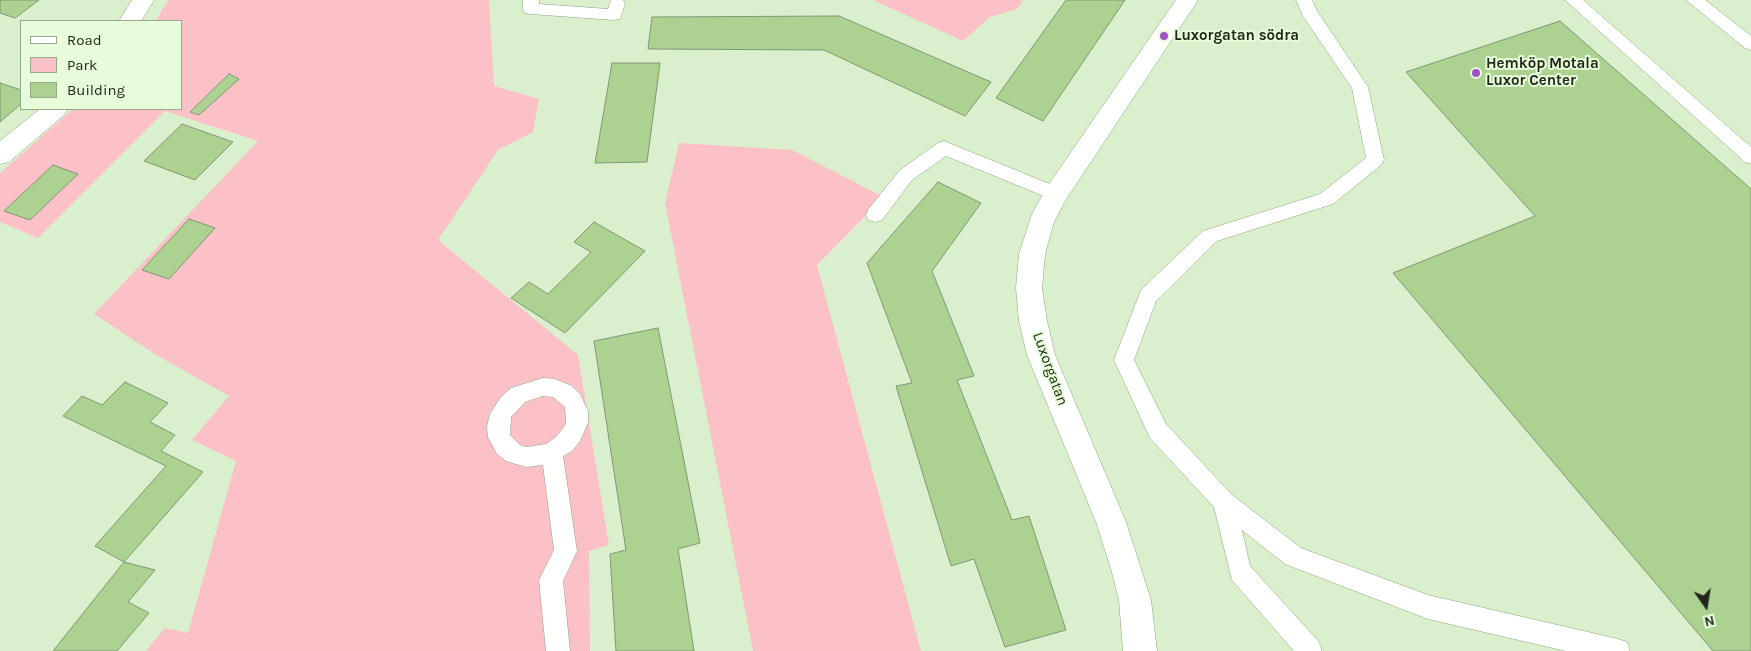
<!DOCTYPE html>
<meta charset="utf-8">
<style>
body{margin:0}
#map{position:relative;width:1751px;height:651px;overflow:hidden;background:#daefcc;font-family:Karla,sans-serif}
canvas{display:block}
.legend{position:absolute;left:20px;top:20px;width:162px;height:90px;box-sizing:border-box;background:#e7fdd9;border:1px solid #98a88d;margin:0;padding:6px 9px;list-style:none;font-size:15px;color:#21281b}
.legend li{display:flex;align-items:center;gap:10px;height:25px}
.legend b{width:25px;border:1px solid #98a88d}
.north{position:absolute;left:1681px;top:581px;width:50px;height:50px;-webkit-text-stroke:4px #e7fdd9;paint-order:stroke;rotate:167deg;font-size:14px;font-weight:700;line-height:20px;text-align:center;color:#21281b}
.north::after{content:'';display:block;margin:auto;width:18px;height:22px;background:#21281b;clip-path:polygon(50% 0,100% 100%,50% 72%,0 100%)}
</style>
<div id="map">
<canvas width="1751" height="651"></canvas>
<ul class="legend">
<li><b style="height:6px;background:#fff"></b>Road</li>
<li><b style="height:14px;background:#fcc1c6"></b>Park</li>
<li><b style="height:14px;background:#abd291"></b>Building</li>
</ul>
<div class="north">N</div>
</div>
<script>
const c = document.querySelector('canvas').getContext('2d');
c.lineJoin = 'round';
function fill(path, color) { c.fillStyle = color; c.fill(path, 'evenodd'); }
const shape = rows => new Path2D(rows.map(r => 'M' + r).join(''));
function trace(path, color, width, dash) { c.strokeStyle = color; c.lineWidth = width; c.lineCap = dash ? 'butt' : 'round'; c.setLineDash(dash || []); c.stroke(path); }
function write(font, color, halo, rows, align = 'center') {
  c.font = font + ' Karla,sans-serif'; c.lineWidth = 4; c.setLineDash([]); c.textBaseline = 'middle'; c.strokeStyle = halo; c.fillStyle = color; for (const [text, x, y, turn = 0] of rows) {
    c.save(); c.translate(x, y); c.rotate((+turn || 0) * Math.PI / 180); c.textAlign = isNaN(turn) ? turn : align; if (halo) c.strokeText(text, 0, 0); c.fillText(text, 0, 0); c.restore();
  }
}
fill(shape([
 [168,0,489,0,494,86,539,99,533,132,498,150,438,240,578,355,609,545,589,551,590,651,146,651,165,628,188,633,236,461,192,440,229,396,158,356,94,314,258,141,165,111,38,238,0,222,0,173,73,109,181,109,181,21,156,21],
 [873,0,1023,0,1017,9,990,17,963,41],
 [679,143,792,150,884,197,817,265,921,651,753,651,665,203]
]), '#fcc1c6');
const building = shape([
 [0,0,39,0,15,18,0,13,0,0],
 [1066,0,1125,0,1043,121,996,98,1066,0],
 [839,16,991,82,965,116,824,50,648,49,652,17,839,16],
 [1560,21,1751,189,1751,651,1713,651,1393,273,1535,216,1406,72,1560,21],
 [612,63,660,63,647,162,595,163,612,63],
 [229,74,239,79,199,115,190,112,229,74],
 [0,83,21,90,21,104,0,122,0,83],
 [182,124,233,142,195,180,144,161,182,124],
 [53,165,78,174,30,220,4,211,53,165],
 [938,182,981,203,932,271,974,376,957,380,1012,520,1029,516,1066,630,1005,647,974,559,951,566,896,386,912,383,867,263,938,182],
 [189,219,215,228,169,279,142,270,189,219],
 [594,222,645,251,565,333,511,298,529,282,548,294,591,252,574,242,594,222],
 [658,328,700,543,678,549,694,651,616,651,610,554,626,550,594,341,658,328],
 [125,382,168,403,150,422,175,435,161,451,203,472,124,562,95,546,166,466,63,416,82,396,102,405,125,382],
 [124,562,155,570,128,602,149,613,117,651,53,651,124,562]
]);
fill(building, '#abd291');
trace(building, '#829676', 1);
const service = shape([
 [523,0,539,0,539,4,608,9,611,0,623,0,625,4,620,19,614,20,531,14,525,13,523,9,523,0],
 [1296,0,1312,0,1317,11,1368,87,1384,160,1381,165,1333,204,1217,241,1156,301,1134,360,1166,424,1232,495,1301,548,1428,595,1618,639,1627,642,1630,651,1566,651,1428,619,1285,564,1242,530,1250,566,1319,642,1322,651,1294,651,1232,580,1214,507,1150,438,1114,360,1141,290,1203,231,1320,194,1366,158,1352,88,1303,16,1296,0],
 [1565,0,1583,0,1751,147,1751,164,1745,162,1565,0],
 [1686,0,1705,0,1751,36,1751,50,1745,48,1686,0],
 [944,141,1062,189,1065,194,1062,199,1056,201,946,156,912,180,882,220,875,222,868,220,866,215,868,210,900,170,938,143,944,141],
 [543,378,555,379,572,386,580,394,588,411,588,423,580,441,572,451,563,456,577,551,563,581,570,651,546,651,539,580,554,550,543,465,526,467,506,461,497,454,488,437,487,426,490,414,501,397,511,388,543,378],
 [543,396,553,397,565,407,566,423,564,427,556,437,546,444,526,447,520,445,510,435,511,417,525,402,543,396]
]);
const minor = shape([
 [132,0,154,0,141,21,119,21,132,0],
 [1176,0,1198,0,1065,201,1054,222,1045,254,1042,288,1047,321,1055,355,1126,522,1151,600,1157,651,1123,651,1119,600,1111,569,1096,522,1027,355,1019,321,1016,288,1019,254,1032,214,1047,187,1176,0],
 [40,109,68,109,64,115,9,162,0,164,0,141,40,109]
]);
trace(service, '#8fa382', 1);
trace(minor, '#8fa382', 1);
fill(service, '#fff');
fill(minor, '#fff');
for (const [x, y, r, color] of [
 [1164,36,5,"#a154c6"],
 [1476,73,5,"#a154c6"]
]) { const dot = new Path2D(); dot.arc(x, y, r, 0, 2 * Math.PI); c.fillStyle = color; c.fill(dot); trace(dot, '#e7fdd9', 2); }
write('bold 15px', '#21281b', '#e7fdd9', [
 ["Luxorgatan södra",1174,36],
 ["Hemköp Motala",1486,64],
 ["Luxor Center",1486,81]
], 'left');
write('15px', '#21281b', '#e7fdd9', [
 ["Luxorgatan",1050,369,70]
]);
</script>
